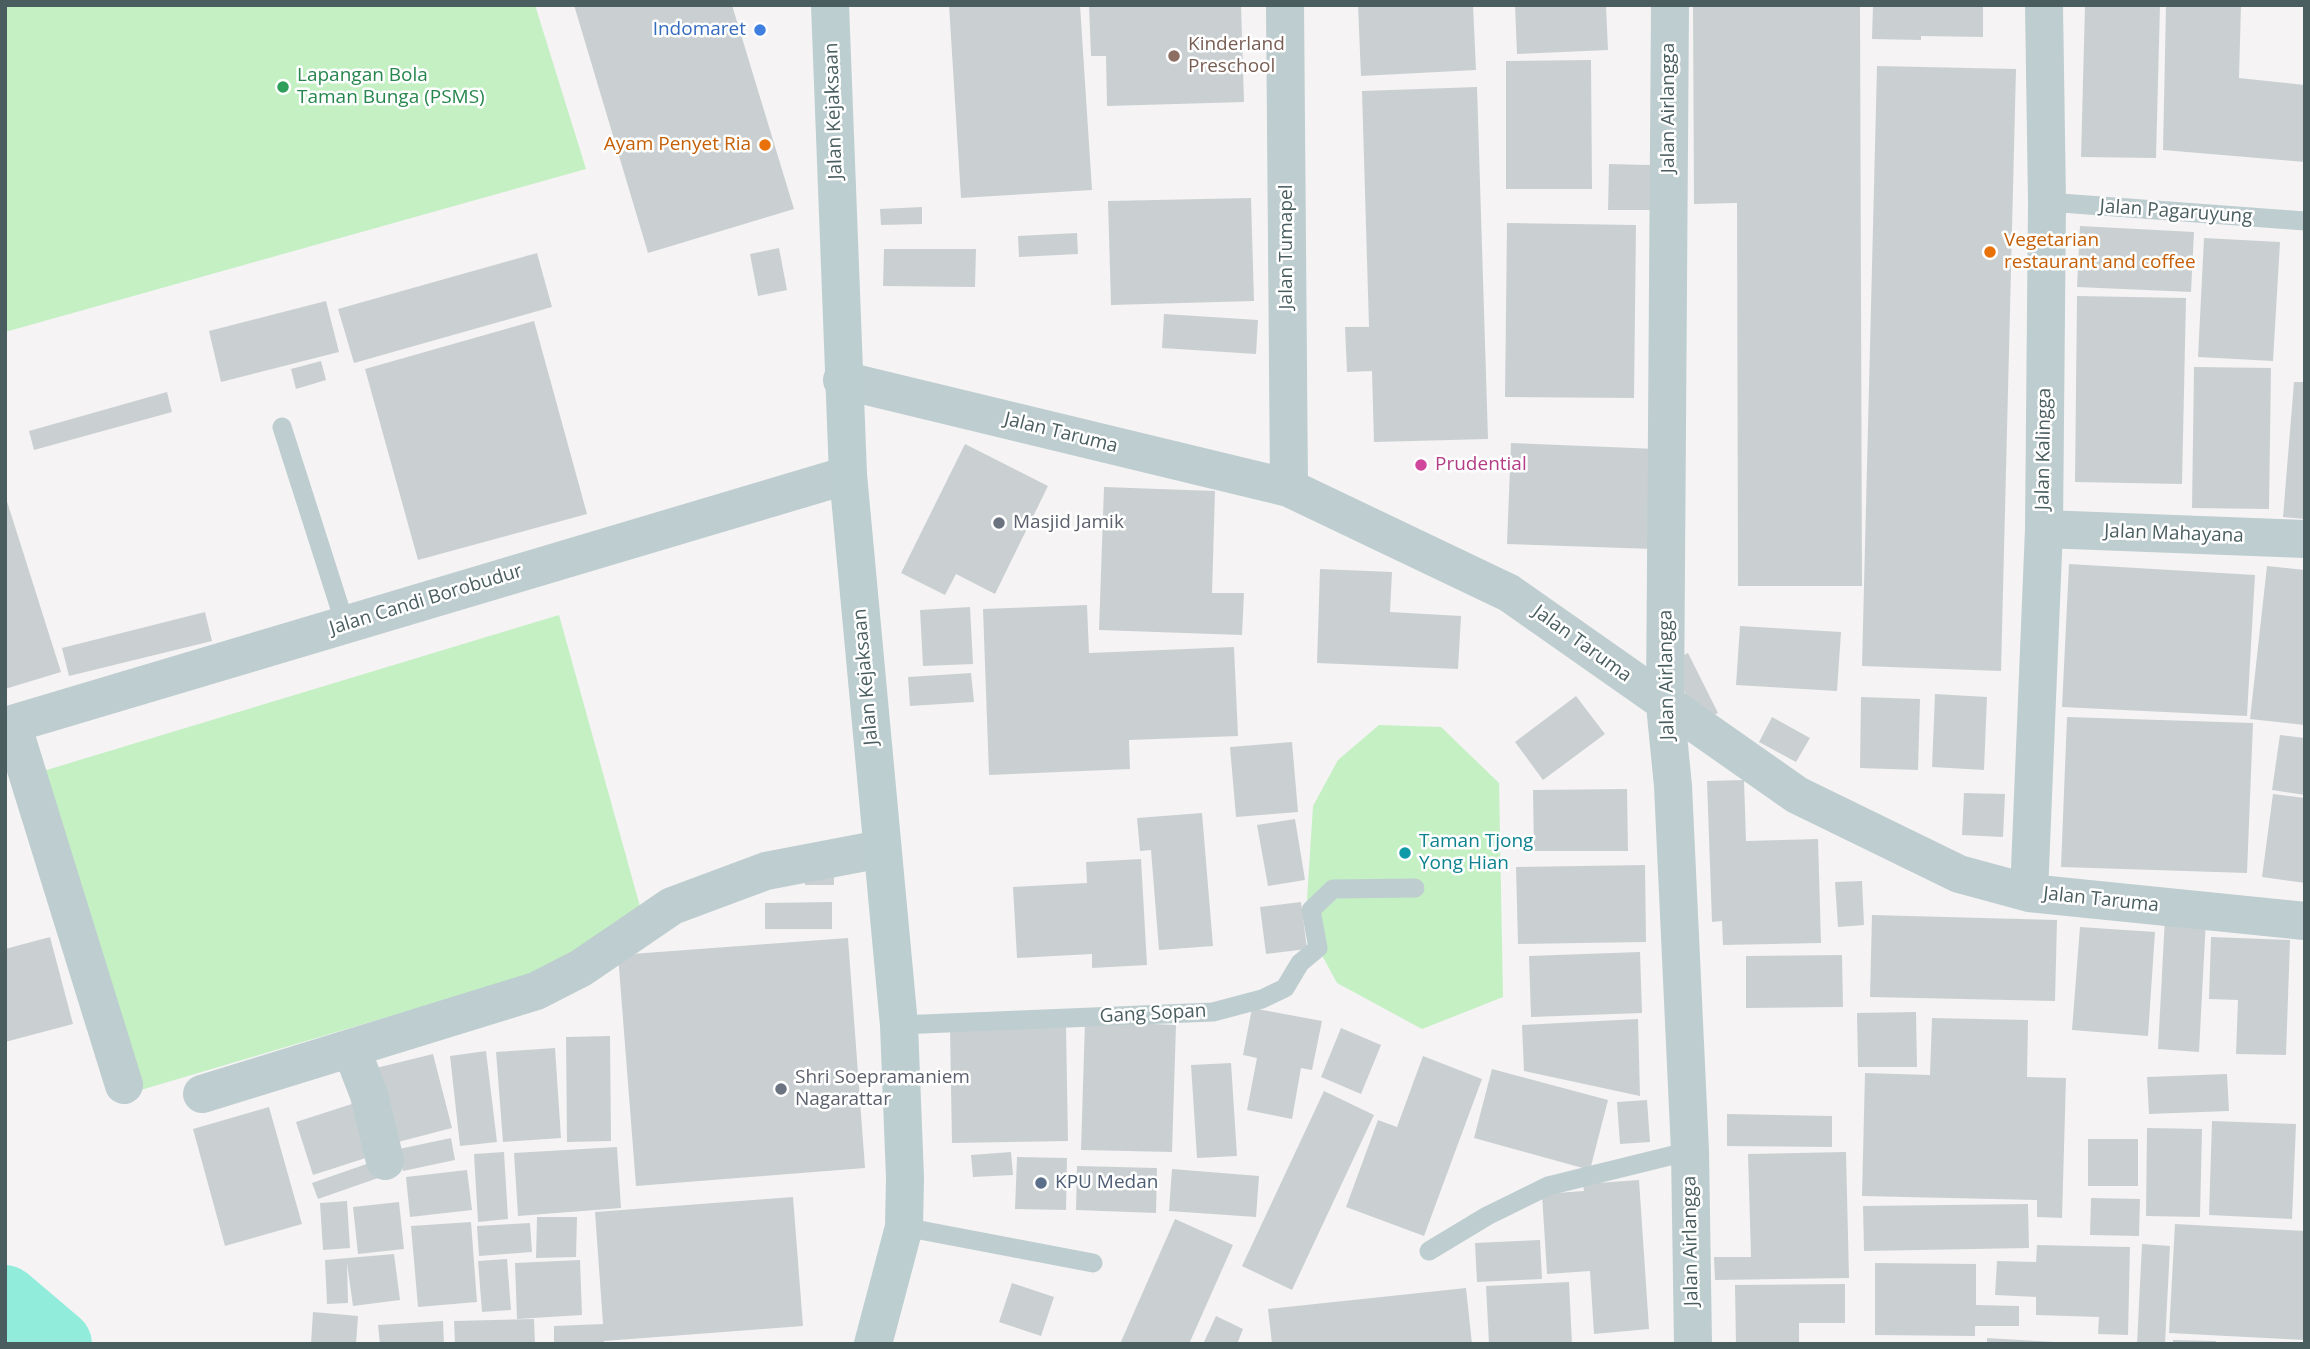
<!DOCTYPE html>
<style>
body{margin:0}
#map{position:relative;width:2310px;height:1349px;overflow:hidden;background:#f5f3f4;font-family:"Open Sans",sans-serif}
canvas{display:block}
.frame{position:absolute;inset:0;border:7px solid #4a5e60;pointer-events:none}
</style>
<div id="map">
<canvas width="2310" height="1349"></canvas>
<div class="frame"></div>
</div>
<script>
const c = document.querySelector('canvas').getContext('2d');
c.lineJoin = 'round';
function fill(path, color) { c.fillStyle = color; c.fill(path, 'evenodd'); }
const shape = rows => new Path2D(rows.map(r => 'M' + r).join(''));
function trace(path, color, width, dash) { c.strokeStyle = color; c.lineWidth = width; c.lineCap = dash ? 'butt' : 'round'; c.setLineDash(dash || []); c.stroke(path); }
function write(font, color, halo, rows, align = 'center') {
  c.font = font + ' "Open Sans",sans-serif'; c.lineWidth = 5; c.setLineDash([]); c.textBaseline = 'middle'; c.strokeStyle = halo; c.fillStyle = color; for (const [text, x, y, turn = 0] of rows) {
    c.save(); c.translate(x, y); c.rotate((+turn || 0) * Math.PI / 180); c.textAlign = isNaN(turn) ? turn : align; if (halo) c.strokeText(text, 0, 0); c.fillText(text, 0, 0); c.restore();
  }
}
fill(shape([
 [5,5,535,5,586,169,5,332],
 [559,615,641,910,583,959,134,1092,40,772],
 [1379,725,1441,727,1499,783,1503,997,1422,1029,1337,983,1318,948,1307,900,1313,806,1338,760]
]), '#c4f0c4');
trace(shape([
 [5,1299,58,1344]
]), '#92ecdc', 68);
fill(shape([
 [574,5,732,5,794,209,648,253],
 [949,5,1080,5,1092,190,961,198],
 [1089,5,1241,5,1244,102,1107,106,1106,56,1091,56],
 [1358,5,1473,5,1476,70,1361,76],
 [1515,5,1606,5,1608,50,1517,54],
 [1693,5,1860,5,1862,586,1738,586,1737,203,1694,204],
 [1873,5,1983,5,1983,37,1921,36,1921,40,1872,39],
 [2085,5,2160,5,2156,158,2081,157],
 [2166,5,2241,5,2239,78,2305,85,2305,162,2163,150],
 [1591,60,1592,189,1506,189,1506,61],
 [1877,66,2016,69,2001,671,1862,666],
 [1477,87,1488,439,1374,442,1372,371,1347,372,1345,327,1369,327,1362,91],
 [1609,164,1650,165,1650,210,1608,210],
 [1251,198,1254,301,1111,305,1108,201],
 [922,207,922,224,881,225,880,209],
 [1507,223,1636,225,1634,398,1505,397],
 [2080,226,2194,232,2191,292,2077,287],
 [1077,233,1078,254,1019,257,1018,236],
 [2204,238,2280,242,2273,361,2198,357],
 [779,248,787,290,758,296,750,254],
 [884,249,976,249,975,287,883,286],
 [537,253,552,307,354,363,338,309],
 [2077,296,2186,298,2182,484,2075,482],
 [326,301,339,352,221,382,209,331],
 [1164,314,1258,320,1256,354,1162,348],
 [534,321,587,514,418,560,365,369],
 [321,361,326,380,296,389,291,369],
 [2194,367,2271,368,2269,509,2192,508],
 [2294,382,2305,382,2305,519,2283,517],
 [167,392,172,412,34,450,29,431],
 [1511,443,1657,449,1653,549,1507,544],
 [965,444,1048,486,995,594,956,574,945,595,901,573],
 [1104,487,1215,491,1212,593,1244,593,1242,635,1099,630],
 [5,495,61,672,5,689],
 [2069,564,2255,575,2247,716,2062,707],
 [2267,566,2305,570,2305,725,2250,719],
 [1320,569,1392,572,1390,612,1461,616,1458,669,1317,663],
 [1087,605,1089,653,1234,647,1238,736,1129,740,1130,769,989,775,983,609],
 [970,607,973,664,923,666,920,610],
 [205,612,212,641,69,676,62,648],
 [1740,626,1841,632,1837,691,1736,685],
 [1688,653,1718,713,1699,722,1670,662],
 [971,673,974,702,910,706,908,677],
 [1935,694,1987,697,1984,770,1932,767],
 [1576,696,1605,734,1543,780,1515,742],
 [1861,697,1920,699,1918,770,1860,768],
 [1772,717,1810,738,1796,762,1759,742],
 [2067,717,2253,723,2247,873,2061,867],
 [2280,735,2305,738,2305,795,2272,790],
 [1292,742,1298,812,1236,817,1230,747],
 [1744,780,1746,841,1818,839,1821,943,1723,945,1722,921,1712,922,1707,781],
 [1627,789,1628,851,1534,851,1533,790],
 [1964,793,2005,794,2003,837,1962,835],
 [2273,794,2305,798,2305,883,2262,877],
 [1202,813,1213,946,1159,950,1151,850,1140,851,1137,818],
 [1295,819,1305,880,1268,886,1257,825],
 [1141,859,1147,965,1092,968,1092,954,1017,958,1013,887,1087,883,1086,862],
 [1645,865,1646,942,1518,944,1516,867],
 [805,869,834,869,834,885,805,885],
 [1862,881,1864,925,1838,927,1835,882],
 [832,902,832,929,765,929,765,903],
 [1301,902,1307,949,1266,954,1260,907],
 [1872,915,2057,920,2055,1001,1870,997],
 [2165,917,2206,919,2199,1052,2158,1049],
 [2080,927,2155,932,2148,1036,2072,1030],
 [50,937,73,1024,5,1042,5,949],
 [2211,937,2290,940,2286,1055,2236,1054,2238,1000,2209,999],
 [848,938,865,1168,636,1186,618,955],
 [1640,952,1642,1013,1531,1017,1529,956],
 [1842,955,1843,1007,1746,1008,1746,956],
 [1252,1008,1322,1021,1312,1070,1301,1068,1292,1119,1247,1110,1257,1058,1243,1055],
 [1916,1012,1917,1067,1858,1067,1857,1013],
 [1932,1018,2028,1020,2027,1077,2066,1078,2062,1218,2037,1217,2037,1200,1862,1196,1865,1073,1930,1075],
 [1638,1019,1640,1096,1524,1071,1522,1025],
 [1085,1021,1176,1025,1172,1152,1081,1150],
 [1066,1027,1068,1141,952,1143,950,1029],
 [1341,1028,1381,1045,1361,1094,1321,1077],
 [610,1036,611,1141,567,1142,566,1037],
 [555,1048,561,1138,503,1142,496,1052],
 [486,1051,497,1142,460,1146,450,1056],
 [433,1054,452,1128,394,1143,376,1068],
 [1423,1056,1482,1079,1424,1236,1346,1207,1378,1120,1397,1127],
 [1231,1063,1237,1156,1197,1158,1191,1065],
 [1492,1069,1608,1100,1590,1170,1474,1138],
 [2227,1074,2229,1111,2149,1114,2147,1077],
 [1324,1091,1374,1115,1292,1290,1242,1266],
 [1647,1100,1650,1142,1620,1144,1617,1102],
 [358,1102,375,1155,313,1175,296,1122],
 [269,1107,302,1224,225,1246,193,1129],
 [1727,1114,1832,1116,1832,1147,1727,1146],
 [2212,1121,2296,1124,2292,1219,2209,1215],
 [2147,1128,2202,1129,2200,1217,2146,1216],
 [451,1138,455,1160,403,1171,399,1149],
 [2088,1139,2138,1139,2138,1186,2088,1186],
 [617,1147,621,1208,518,1216,514,1153],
 [504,1152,508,1219,478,1222,474,1154],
 [1011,1152,1013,1175,973,1177,971,1155],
 [1846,1152,1849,1278,1715,1280,1714,1257,1751,1257,1748,1154],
 [1017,1157,1067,1158,1066,1210,1015,1209],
 [375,1161,381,1177,318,1199,312,1183],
 [1077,1166,1157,1168,1156,1213,1076,1210],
 [1172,1169,1259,1176,1256,1217,1169,1211],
 [467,1170,472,1210,410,1217,406,1177],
 [1639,1180,1649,1329,1594,1334,1590,1271,1547,1274,1542,1194,1584,1191,1583,1184],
 [793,1197,803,1326,604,1341,604,1344,554,1344,554,1326,603,1324,595,1212],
 [2091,1198,2140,1199,2139,1236,2090,1235],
 [347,1201,350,1248,323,1250,320,1203],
 [399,1202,404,1249,358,1254,353,1207],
 [2028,1204,2029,1248,1864,1251,1863,1206],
 [537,1217,577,1217,576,1257,536,1258],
 [1175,1219,1233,1245,1189,1344,1120,1344],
 [471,1222,477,1302,418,1307,411,1226],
 [530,1223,532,1252,479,1256,477,1226],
 [2175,1224,2305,1231,2305,1340,2169,1333],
 [1540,1240,1542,1279,1477,1282,1475,1243],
 [2142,1244,2170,1246,2165,1344,2137,1344],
 [2037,1245,2130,1247,2128,1335,2098,1334,2099,1317,2036,1315,2036,1297,1995,1295,1997,1261,2036,1262],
 [394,1254,400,1300,353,1306,347,1263,348,1303,327,1304,325,1260],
 [507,1259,511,1310,482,1312,478,1261],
 [580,1260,582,1315,517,1319,515,1263],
 [1875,1263,1976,1264,1976,1305,2019,1306,2019,1326,1975,1326,1975,1336,1875,1335],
 [1569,1282,1572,1344,1489,1344,1486,1286],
 [1012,1283,1054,1297,1041,1336,999,1322],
 [1845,1284,1845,1323,1799,1323,1799,1344,1736,1344,1735,1285],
 [1466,1288,1472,1344,1272,1344,1268,1309],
 [313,1312,358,1316,356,1344,311,1344],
 [1216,1316,1243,1329,1237,1344,1203,1344],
 [534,1319,535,1344,455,1344,454,1321],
 [443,1321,444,1344,380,1344,378,1325],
 [1987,1338,2054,1342,2054,1344,1987,1344],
 [2173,1340,2216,1341,2216,1344,2173,1344]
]), '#cad0d2');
trace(shape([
 [2047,202,2305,221],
 [282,427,345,624],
 [899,1025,1213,1012,1262,999,1285,988,1300,963,1318,948,1311,910,1333,889,1415,888],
 [904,1227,1093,1263],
 [1429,1251,1487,1216,1548,1186,1690,1151]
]), '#becdcf', 19);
trace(shape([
 [1285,5,1289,488],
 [1670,5,1665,705,1673,786,1690,1151,1693,1344],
 [842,380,1289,488,1509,593,1797,795,1959,874,2029,893,2305,921],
 [2044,529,2305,539],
 [12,724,124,1085],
 [5,726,848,475],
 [2029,893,2044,529,2047,202,2044,5],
 [351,1048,369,1095,385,1161],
 [202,1094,536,991,581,968,672,906,766,871,881,849]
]), '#becdcf', 38);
trace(shape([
 [830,5,848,475,899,1025,905,1178,904,1227,873,1344]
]), '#bcced0', 38);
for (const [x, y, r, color] of [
 [760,30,7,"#3f7fe0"],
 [1174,56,7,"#8d6e63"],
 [283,87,7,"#2e9e5b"],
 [765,145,7,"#e8710a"],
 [1990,252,7,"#e8710a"],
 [1421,465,7,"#d1479c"],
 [999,523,7,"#6b7280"],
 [1405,853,7,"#0f9aa8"],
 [781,1089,7,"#6b7280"],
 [1041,1183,7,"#5c6f8a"]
]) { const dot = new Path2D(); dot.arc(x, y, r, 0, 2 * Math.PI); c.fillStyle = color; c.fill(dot); trace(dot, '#fff', 2.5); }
write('19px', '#366cbe', '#fff', [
 ["Indomaret",746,30]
], 'right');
write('19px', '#785e54', '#fff', [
 ["Kinderland",1188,45],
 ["Preschool",1188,67]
], 'left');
write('19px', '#27864d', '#fff', [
 ["Lapangan Bola",297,76],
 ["Taman Bunga (PSMS)",297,98]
], 'left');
write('19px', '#4a5e60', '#fff', [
 ["Jalan Airlangga",1669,108,-90],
 ["Jalan Kejaksaan",834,111,-92],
 ["Jalan Pagaruyung",2176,212,4],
 ["Jalan Tumapel",1287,247,-90],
 ["Jalan Taruma",1061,433,14],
 ["Jalan Kalingga",2044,449,-89],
 ["Jalan Mahayana",2174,534,2],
 ["Jalan Candi Borobudur",426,600,-17],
 ["Jalan Taruma",1582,644,36],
 ["Jalan Airlangga",1667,675,-91],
 ["Jalan Kejaksaan",866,677,-95],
 ["Jalan Taruma",2101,900,6],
 ["Gang Sopan",1153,1014,-3],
 ["Jalan Airlangga",1691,1241,-91]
]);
write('19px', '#c56008', '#fff', [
 ["Ayam Penyet Ria",751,145],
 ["Vegetarian",2004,241,"left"],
 ["restaurant and coffee",2004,263,"left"]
], 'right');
write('19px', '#b23c85', '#fff', [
 ["Prudential",1435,465]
], 'left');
write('19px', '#5b616d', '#fff', [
 ["Masjid Jamik",1013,523],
 ["Shri Soepramaniem",795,1078],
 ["Nagarattar",795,1100]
], 'left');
write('19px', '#0d838f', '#fff', [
 ["Taman Tjong",1419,842],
 ["Yong Hian",1419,864]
], 'left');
write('19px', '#4e5e75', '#fff', [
 ["KPU Medan",1055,1183]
], 'left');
</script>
